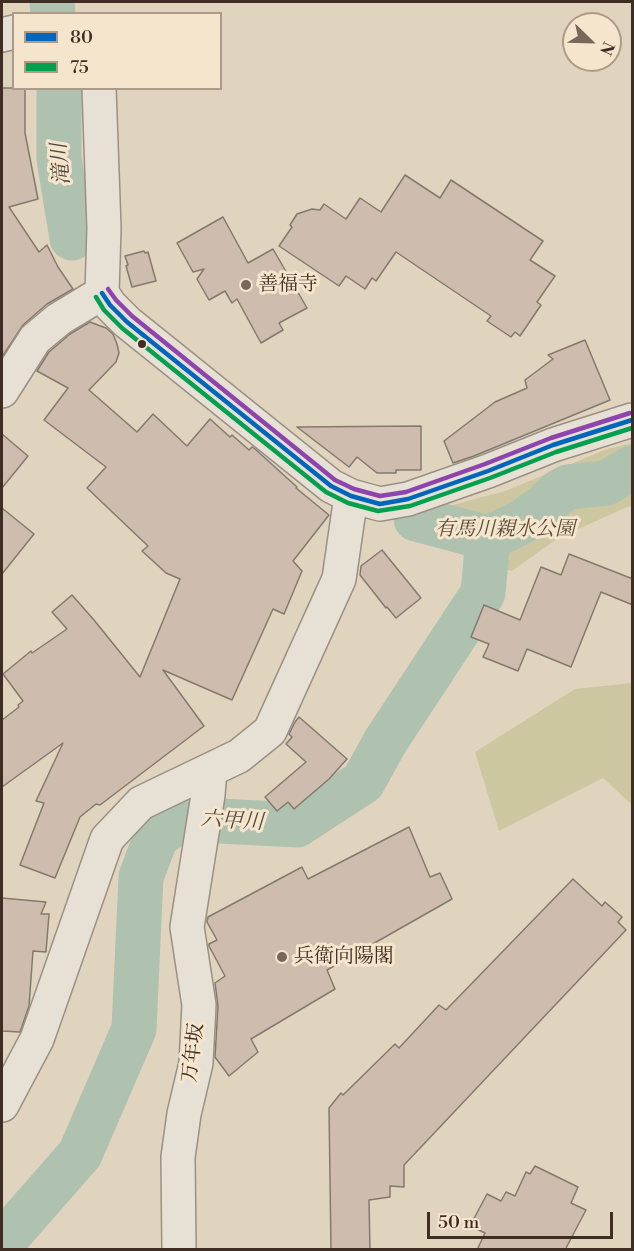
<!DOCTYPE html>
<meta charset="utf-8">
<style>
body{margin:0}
#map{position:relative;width:634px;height:1251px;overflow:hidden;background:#e1d4be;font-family:"Libre Bodoni",serif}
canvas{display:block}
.frame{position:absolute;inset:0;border:3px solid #3f2d24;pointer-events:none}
.legend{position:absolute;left:12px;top:12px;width:210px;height:78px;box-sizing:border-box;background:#f5e5cc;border:2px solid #ac9b89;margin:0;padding:8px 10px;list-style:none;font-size:18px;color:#3f2d24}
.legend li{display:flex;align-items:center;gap:12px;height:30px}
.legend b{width:30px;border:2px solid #ac9b89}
.north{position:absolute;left:562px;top:12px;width:60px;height:60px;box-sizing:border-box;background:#f5e5cc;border:2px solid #ac9b89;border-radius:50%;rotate:113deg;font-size:16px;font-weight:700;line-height:24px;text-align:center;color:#3f2d24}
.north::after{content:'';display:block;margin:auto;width:21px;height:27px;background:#78675a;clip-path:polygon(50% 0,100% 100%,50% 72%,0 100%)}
.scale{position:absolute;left:427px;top:1212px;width:186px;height:27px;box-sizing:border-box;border:3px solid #3f2d24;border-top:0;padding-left:8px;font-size:18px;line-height:21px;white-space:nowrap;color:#3f2d24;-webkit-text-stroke:4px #f5e5cc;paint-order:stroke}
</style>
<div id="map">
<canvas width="634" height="1251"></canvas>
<div class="frame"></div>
<ul class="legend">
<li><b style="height:8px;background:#0065bd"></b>80</li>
<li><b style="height:8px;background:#03a04f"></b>75</li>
</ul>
<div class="north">N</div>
<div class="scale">50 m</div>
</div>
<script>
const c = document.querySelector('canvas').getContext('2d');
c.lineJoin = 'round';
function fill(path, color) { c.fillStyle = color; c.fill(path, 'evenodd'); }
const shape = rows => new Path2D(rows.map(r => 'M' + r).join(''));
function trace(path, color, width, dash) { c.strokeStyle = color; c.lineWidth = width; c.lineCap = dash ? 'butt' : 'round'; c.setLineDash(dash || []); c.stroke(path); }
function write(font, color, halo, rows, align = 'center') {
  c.font = font + ' "Libre Bodoni","Noto Serif JP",serif'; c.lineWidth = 6; c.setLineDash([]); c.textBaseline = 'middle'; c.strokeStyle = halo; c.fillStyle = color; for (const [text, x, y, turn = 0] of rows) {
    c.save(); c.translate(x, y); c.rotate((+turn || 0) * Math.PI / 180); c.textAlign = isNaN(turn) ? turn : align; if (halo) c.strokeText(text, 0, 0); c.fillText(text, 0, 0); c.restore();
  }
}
fill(shape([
 [632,443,632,505,558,538,512,571,472,561,423,531,434,510,505,491,607,449],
 [632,683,632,805,603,778,499,831,475,752,575,689]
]), '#cdc7a1');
trace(shape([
 [52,2,53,14],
 [59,88,59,159,72,238],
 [416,519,488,538],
 [488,538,510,528,525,520,547,504,559,492,568,487,606,483,632,468],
 [2,1243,80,1154,134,1029,141,877,156,837,181,819,297,825,363,782,385,742,483,593,488,538]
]), '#afc2af', 45);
const building = shape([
 [2,88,25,88,25,133,38,199,9,207,39,252,47,245,58,267,73,289,47,304,23,325,2,357,2,88],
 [405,175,440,198,451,180,543,241,530,260,555,276,537,302,541,305,520,336,515,332,511,337,487,321,491,316,396,252,376,281,372,278,365,289,346,276,339,286,279,246,292,227,290,225,297,214,312,209,320,210,324,204,346,219,360,198,381,212,405,175],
 [223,217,248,263,273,249,307,308,279,323,283,330,261,343,237,299,232,303,225,291,209,300,197,279,204,269,193,272,177,243,223,217],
 [144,251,145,253,148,252,156,281,132,287,126,266,128,265,125,256,144,251],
 [90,322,106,328,113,334,117,344,119,353,116,362,89,390,137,432,153,414,187,446,210,419,230,437,232,435,249,450,252,447,255,449,297,487,296,488,329,515,293,561,302,571,284,614,273,609,232,700,163,670,204,726,100,805,96,804,80,817,55,878,20,865,44,803,36,801,63,743,2,787,2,720,19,707,18,705,23,701,3,674,31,651,32,653,67,629,52,612,72,595,94,620,140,677,180,579,166,573,142,551,148,546,87,488,106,467,44,420,68,388,37,371,49,352,70,334,90,322],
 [585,340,610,400,474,456,453,463,444,441,495,402,527,388,525,380,553,359,548,355,585,340],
 [421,426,421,470,396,470,396,473,377,473,357,457,349,467,297,427,421,426],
 [2,434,28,456,2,488,2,434],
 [2,508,34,534,2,574,2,508],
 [382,550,421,598,396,618,387,607,386,608,360,575,361,566,382,550],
 [569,554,633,579,633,605,601,592,571,667,527,649,518,671,483,657,489,644,471,637,484,605,520,620,541,567,561,575,569,554],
 [299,717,347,759,329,779,294,809,288,802,277,811,265,797,306,762,286,744,292,737,289,734,295,722,299,717],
 [409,827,430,877,440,873,452,899,327,970,335,989,251,1039,258,1052,229,1076,215,1057,218,1006,215,983,225,976,209,946,209,944,217,940,207,922,208,917,302,867,308,879,409,827],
 [573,879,602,906,605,902,622,917,618,922,626,930,404,1165,404,1187,390,1186,390,1197,369,1200,370,1250,331,1250,329,1108,341,1093,343,1095,395,1044,399,1048,439,1005,446,1010,573,879],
 [2,898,46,902,41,914,49,914,46,952,33,951,29,1006,20,1032,2,1031,2,898],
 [535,1166,578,1187,571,1203,586,1210,565,1250,477,1250,485,1233,470,1226,487,1194,501,1201,506,1192,515,1196,526,1172,530,1174,535,1166]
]);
fill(building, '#cebcae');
trace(building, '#837a6e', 1.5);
const minor = shape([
 [2,35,14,32],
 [99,88,104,228,102,293],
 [102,293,110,305,127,322,331,486,351,496,380,504,408,499,488,471,553,445,632,420],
 [2,391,35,339,59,319,102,293],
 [2,1105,37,1039,107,839,141,803,239,756,270,731,339,579,351,496],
 [179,1250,178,1157,184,1114,196,1063,199,1005,187,927,208,795,210,770]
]);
trace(minor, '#9a9083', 36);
trace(minor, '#e7e0d5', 33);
trace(shape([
 [102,293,110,305,127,322,331,486,351,496,380,504,408,499,488,471,553,445,632,420]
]), '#0065bd', 4.5);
trace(shape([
 [96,297,104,310,122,328,326,492,348,503,378,511,410,506,490,478,556,452,632,428]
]), '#03a04f', 4.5);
trace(shape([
 [108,289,116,300,132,316,335,480,354,489,380,496,406,492,485,464,551,438,630,413]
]), '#8e44ad', 4.5);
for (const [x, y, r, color] of [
 [246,285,6,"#78675a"],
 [142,344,5,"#3f2d24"],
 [282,957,6,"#78675a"]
]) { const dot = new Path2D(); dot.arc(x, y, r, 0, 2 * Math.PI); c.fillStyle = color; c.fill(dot); trace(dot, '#f5e5cc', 2); }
write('20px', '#3f2d24', '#f5e5cc', [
 ["善福寺",258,285],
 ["兵衛向陽閣",294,957]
], 'left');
write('italic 20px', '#584a38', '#f5e5cc', [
 ["有馬川親水公園",505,530]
]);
write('20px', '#3f2d24', '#f5e5cc', [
 ["万年坂",194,1053,-83]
]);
write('italic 21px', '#51493e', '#f5e5cc', [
 ["滝川",62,164,-95],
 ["六甲川",232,822,3]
]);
</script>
